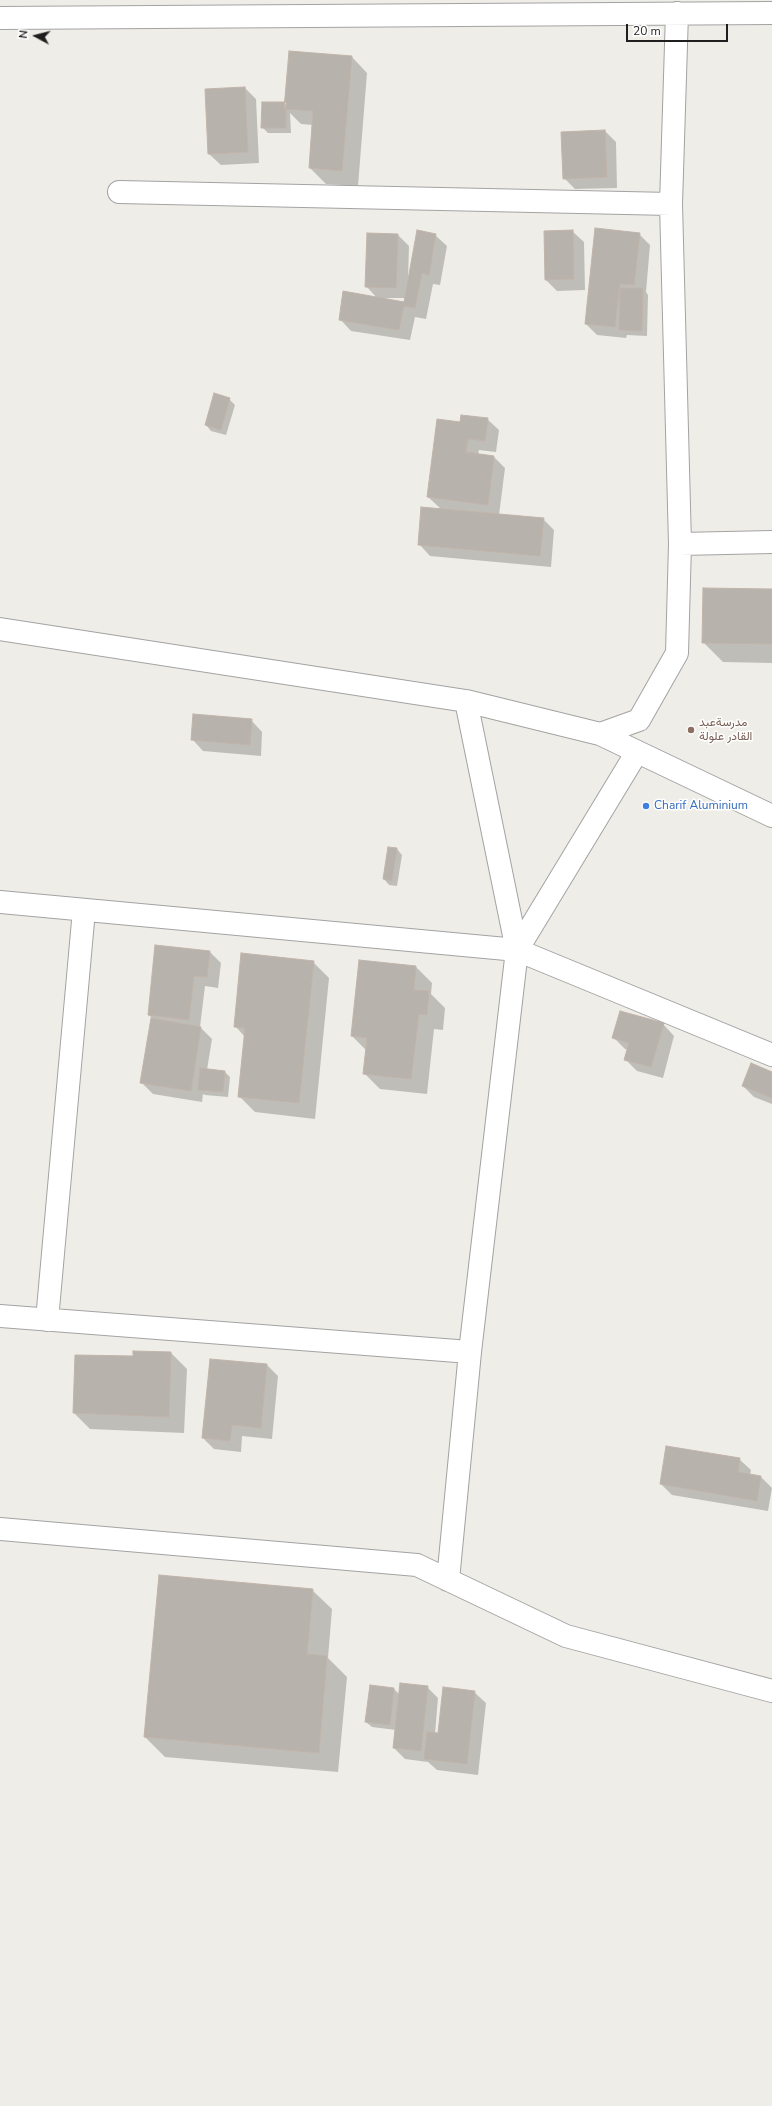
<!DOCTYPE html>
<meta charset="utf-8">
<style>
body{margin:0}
#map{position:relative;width:772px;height:2106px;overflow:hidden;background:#efede7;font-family:"Nunito Sans",sans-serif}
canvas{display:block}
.north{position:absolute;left:16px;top:16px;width:40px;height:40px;-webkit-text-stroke:3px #fff;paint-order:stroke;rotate:277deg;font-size:11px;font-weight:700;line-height:16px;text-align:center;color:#1f1f1f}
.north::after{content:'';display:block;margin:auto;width:14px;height:18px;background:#1f1f1f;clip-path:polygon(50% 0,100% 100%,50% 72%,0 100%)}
.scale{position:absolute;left:626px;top:24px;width:102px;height:18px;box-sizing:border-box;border:2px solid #1f1f1f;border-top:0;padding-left:5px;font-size:12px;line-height:14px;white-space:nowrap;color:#1f1f1f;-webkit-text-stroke:3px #fff;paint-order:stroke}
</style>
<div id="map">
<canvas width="772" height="2106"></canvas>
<div class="north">N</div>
<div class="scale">20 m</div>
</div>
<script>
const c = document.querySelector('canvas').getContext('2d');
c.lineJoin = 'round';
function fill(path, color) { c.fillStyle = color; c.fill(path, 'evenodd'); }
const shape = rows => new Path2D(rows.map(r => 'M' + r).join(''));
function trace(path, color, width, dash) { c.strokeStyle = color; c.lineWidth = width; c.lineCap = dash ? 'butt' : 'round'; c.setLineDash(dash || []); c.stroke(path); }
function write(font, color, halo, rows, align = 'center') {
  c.font = font + ' "Nunito Sans",Vazirmatn,sans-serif'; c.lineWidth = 3; c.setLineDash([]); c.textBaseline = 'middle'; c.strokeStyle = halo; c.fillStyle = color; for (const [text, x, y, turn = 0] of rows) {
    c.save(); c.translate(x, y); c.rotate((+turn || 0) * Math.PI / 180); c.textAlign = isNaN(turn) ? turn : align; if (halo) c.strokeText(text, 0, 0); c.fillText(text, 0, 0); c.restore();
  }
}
fill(shape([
 [352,57,367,73,358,186,326,184,310,168,313,125,301,124,290,113,291,133,268,133,262,127,285,105],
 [245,88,256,99,259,163,221,165,209,154],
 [605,131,616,142,617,188,575,189,564,178],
 [572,231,584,242,585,290,557,291,546,280],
 [639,234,650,245,646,292,648,295,647,336,627,335,626,338,597,335,586,324],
 [398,235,409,246,408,280,435,235,447,246,440,285,433,284,426,319,415,317,410,340,351,331,340,319,378,299,366,286],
 [380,298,406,298,405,303],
 [229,399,235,405,226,435,211,431,206,425],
 [487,419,499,430,496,452,479,450,478,455,494,457,505,468,499,515,543,519,554,530,551,567,430,556,419,544,441,509,428,497,461,423],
 [772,590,772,663,723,662,703,642],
 [251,720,262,732,261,756,203,751,192,739],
 [389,848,397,849,402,855,397,886,389,885,384,879],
 [210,952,221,963,218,988,205,986,200,1027,212,1039,207,1070,225,1072,230,1077,228,1097,205,1095,203,1094,202,1102,153,1094,142,1083,154,1020,149,1015],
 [360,961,416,967,432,983,431,994,445,1008,443,1030,434,1029,427,1094,380,1089,364,1073,367,1051,352,1036],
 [313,962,329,978,315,1119,255,1112,239,1096,245,1037,235,1026],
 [663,1024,674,1036,663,1078,637,1071,626,1060,628,1050,625,1049,614,1038],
 [772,1073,772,1104,754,1097,743,1086],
 [171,1353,187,1369,184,1433,90,1429,74,1413,134,1357],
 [210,1360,267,1365,278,1376,272,1439,242,1436,241,1452,214,1449,203,1438],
 [739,1459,751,1470,750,1475,761,1477,772,1488,768,1511,672,1495,661,1484],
 [312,1590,332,1609,328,1658,347,1677,338,1772,165,1757,145,1737],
 [371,1686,394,1689,399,1694,427,1687,438,1698,435,1734,439,1734,474,1692,486,1703,478,1775,437,1770,428,1762,405,1759,394,1748,396,1730,372,1727,366,1722]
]), '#0003');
const building = shape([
 [289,51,352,56,342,171,309,168,313,111,284,109,289,51],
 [245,87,248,152,208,154,205,89,245,87],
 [262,102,286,102,286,128,261,128,262,102],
 [605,130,607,177,563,179,561,132,605,130],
 [595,228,640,233,634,285,620,284,615,327,585,324,595,228],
 [417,230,436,234,429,275,422,273,415,308,404,306,399,330,339,320,343,291,404,302,417,230],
 [573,230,574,279,545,280,544,231,573,230],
 [367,233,398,234,396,288,365,287,367,233],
 [620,288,643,288,642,331,619,330,620,288],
 [214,393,230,398,221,430,205,425,214,393],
 [461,415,488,418,485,441,468,439,466,452,494,456,488,505,427,497,437,419,460,422,461,415],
 [421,507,544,518,540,556,418,545,421,507],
 [703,588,772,589,772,644,702,643,703,588],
 [193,714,252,719,250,745,191,740,193,714],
 [388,847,397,848,392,881,383,879,388,847],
 [155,945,210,951,207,977,194,976,189,1020,148,1015,155,945],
 [241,953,314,961,299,1103,238,1097,245,1028,234,1027,241,953],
 [359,960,416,966,414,990,429,991,427,1015,419,1014,411,1079,363,1074,367,1038,351,1036,359,960],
 [620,1011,664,1023,651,1067,624,1060,629,1043,612,1038,620,1011],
 [151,1018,201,1027,191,1091,140,1083,151,1018],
 [751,1063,772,1072,772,1098,742,1086,751,1063],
 [200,1068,225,1071,223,1092,198,1090,200,1068],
 [133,1351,171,1352,169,1417,73,1413,75,1355,133,1356,133,1351],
 [210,1359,267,1364,261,1428,232,1425,230,1441,202,1438,210,1359],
 [666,1446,740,1458,738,1472,761,1476,757,1501,660,1484,666,1446],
 [159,1575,313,1589,307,1654,327,1656,319,1753,144,1737,159,1575],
 [400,1683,428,1686,421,1751,393,1748,400,1683],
 [370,1685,394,1688,390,1725,365,1722,370,1685],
 [443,1687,475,1691,467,1764,424,1759,427,1732,438,1733,443,1687]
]);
fill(building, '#b8b2ac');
trace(building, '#c0b4aa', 1);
const street = shape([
 [677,13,671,204,680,544],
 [0,18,772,13],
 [119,192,671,204],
 [0,629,466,701,600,734,639,720,677,653,680,544,772,542],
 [466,701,517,950,637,752],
 [600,734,772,816],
 [0,902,517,950,772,1055],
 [0,1316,470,1352],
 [47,1320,84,910],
 [0,1529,417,1565,566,1636,772,1691],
 [448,1580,470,1352,517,950]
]);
trace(street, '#a3a3a3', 24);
trace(street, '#fff', 22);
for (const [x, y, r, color] of [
 [691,730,4,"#8d6e63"],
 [646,806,4,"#3f7fe0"]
]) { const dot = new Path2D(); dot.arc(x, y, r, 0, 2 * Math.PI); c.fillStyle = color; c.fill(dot); trace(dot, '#fff', 1.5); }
write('12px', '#785e54', '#fff', [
 ["مدرسةعبد",699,723],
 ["القادر علولة",699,737]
], 'left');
write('12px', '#366cbe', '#fff', [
 ["Charif Aluminium",654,806]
], 'left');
</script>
